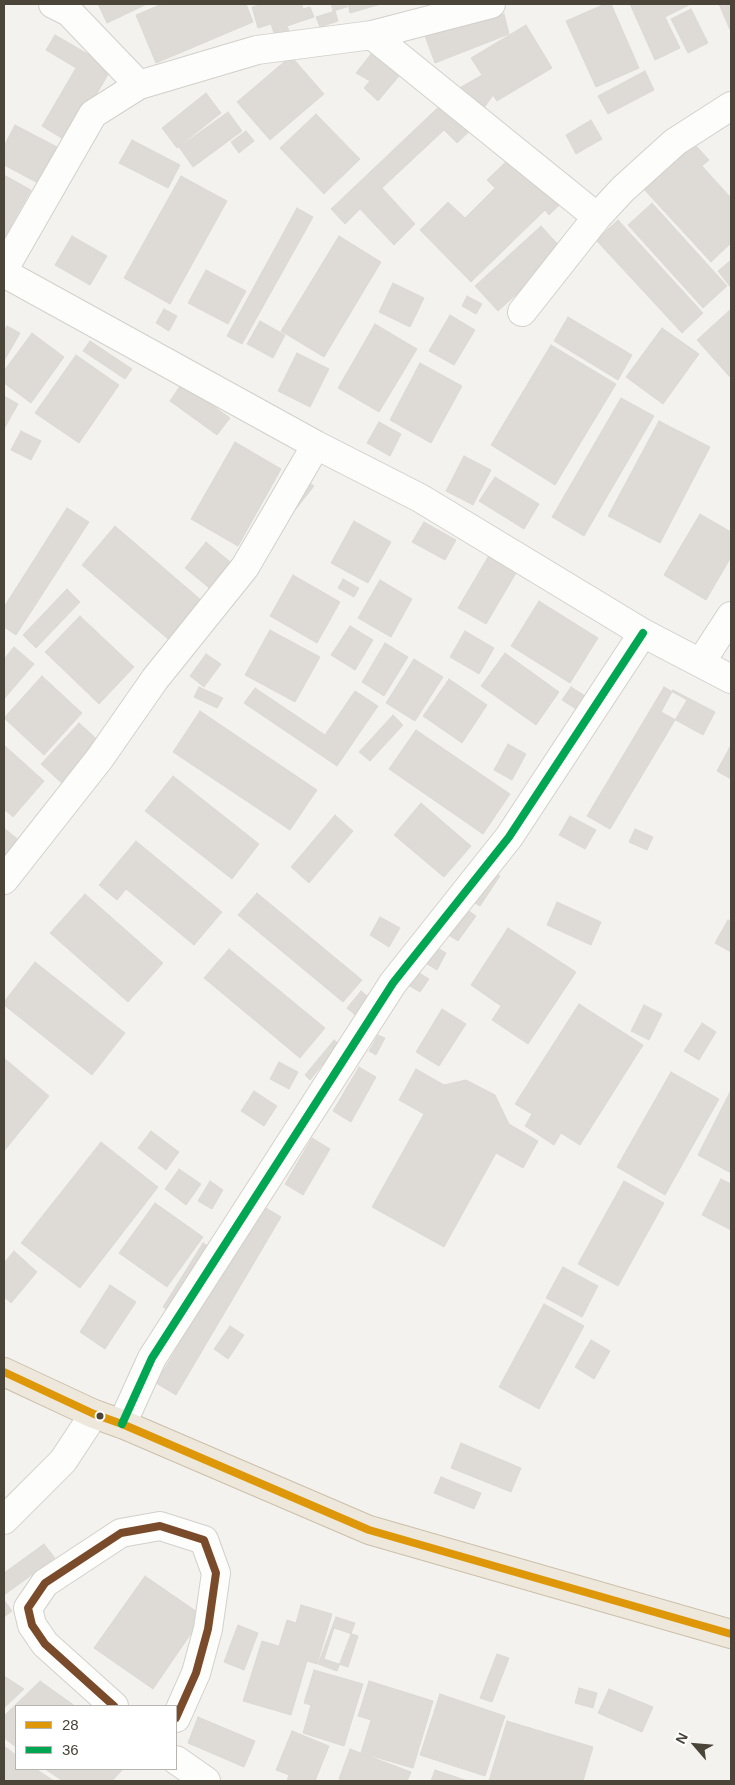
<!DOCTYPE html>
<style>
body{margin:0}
#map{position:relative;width:735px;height:1785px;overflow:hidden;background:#f4f2ee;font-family:Arial,sans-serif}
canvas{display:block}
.frame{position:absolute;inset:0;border:5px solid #4b4439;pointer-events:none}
.legend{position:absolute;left:15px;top:1705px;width:162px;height:65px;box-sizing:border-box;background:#fff;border:1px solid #b7b4b0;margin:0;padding:6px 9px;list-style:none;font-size:15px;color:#4b4439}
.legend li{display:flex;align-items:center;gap:10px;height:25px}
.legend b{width:25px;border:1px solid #b7b4b0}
.north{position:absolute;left:670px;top:1720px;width:50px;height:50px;-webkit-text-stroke:4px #fff;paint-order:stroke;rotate:297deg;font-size:14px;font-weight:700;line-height:20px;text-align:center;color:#4b4439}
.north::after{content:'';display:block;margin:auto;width:18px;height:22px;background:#4b4439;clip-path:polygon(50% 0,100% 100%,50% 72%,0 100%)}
</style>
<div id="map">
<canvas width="735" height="1785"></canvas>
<div class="frame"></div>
<ul class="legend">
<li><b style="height:6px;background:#dd9709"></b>28</li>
<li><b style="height:6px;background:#00a651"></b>36</li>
</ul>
<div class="north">N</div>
</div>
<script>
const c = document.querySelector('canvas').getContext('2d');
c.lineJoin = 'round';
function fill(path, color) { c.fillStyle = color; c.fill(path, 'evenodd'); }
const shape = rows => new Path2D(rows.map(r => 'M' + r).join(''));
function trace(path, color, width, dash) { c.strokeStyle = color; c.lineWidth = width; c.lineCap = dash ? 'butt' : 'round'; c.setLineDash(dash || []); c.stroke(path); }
const building = shape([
 [98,4,147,4,107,23,98,4],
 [162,4,246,4,253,22,156,63,136,15,162,4],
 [263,4,302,4,303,9,310,7,314,17,287,26,289,31,275,36,271,24,258,28,252,7,263,4],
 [331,4,347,4,347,7,333,11,331,4],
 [348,4,381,4,350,13,348,4],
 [605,4,611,4,639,68,596,87,566,21,605,4],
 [630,4,691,4,665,17,680,48,655,60,630,4],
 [719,4,731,4,731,32,719,4],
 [691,9,708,43,688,53,671,19,691,9],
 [335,11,338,21,320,27,316,17,335,11],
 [504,14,509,34,435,63,425,36,504,14],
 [526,25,552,68,497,101,493,95,484,108,461,87,482,75,471,58,526,25],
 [55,35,112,68,68,142,42,126,76,68,46,50,55,35],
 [371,54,399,76,378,101,364,88,370,81,356,73,371,54],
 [291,56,324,94,270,140,237,102,291,56],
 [645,71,654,90,608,114,598,96,645,71],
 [206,93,221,113,177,148,162,128,206,93],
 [448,98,475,126,457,143,444,130,382,188,415,224,394,245,360,209,345,224,331,209,448,98],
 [228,112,242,131,193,167,179,147,228,112],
 [316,114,360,159,324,194,280,148,316,114],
 [591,120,602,139,576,154,566,135,591,120],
 [15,125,57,147,38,183,4,165,4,146,15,125],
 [246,131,254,141,239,153,231,142,246,131],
 [690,139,709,160,702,166,731,198,731,243,711,262,640,185,690,139],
 [132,140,180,165,168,188,119,163,132,140],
 [515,153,570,195,549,215,545,210,471,282,420,230,448,202,465,218,495,188,487,180,515,153],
 [4,175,31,190,4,238,4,175],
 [181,176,227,201,170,304,124,278,181,176],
 [652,203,727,286,703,308,628,225,652,203],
 [297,208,313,217,242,344,227,336,297,208],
 [618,220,703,313,682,333,596,240,618,220],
 [541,226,564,251,498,311,475,286,541,226],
 [72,236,107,256,90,285,55,265,72,236],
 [339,236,381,262,324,357,281,331,339,236],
 [731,260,731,288,718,271,731,260],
 [206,270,246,291,228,324,188,303,206,270],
 [393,283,424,298,410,327,379,312,393,283],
 [467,296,482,304,476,314,462,306,467,296],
 [164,309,177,316,169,331,156,323,164,309],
 [731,309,731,375,730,377,697,340,731,309],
 [450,315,475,330,454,365,429,351,450,315],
 [568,317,632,355,618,380,554,341,568,317],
 [260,321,285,335,273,358,247,344,260,321],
 [375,324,417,349,379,412,338,388,375,324],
 [7,326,20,333,4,361,4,330,7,326],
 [662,328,699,354,663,404,626,377,662,328],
 [32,333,64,357,31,403,4,383,4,371,32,333],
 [90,341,132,369,125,379,83,351,90,341],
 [551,345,616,384,555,485,491,445,551,345],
 [297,353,329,369,310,407,278,391,297,353],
 [76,355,119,385,79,443,35,413,76,355],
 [420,363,462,386,431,443,390,420,420,363],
 [182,383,230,418,217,435,170,401,182,383],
 [4,396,18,404,4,429,4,396],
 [621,398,654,416,584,536,552,517,621,398],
 [659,421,710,447,660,543,608,516,659,421],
 [379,422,401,434,390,456,367,443,379,422],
 [21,431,41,441,31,460,11,450,21,431],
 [235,442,281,469,238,546,191,519,235,442],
 [464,456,491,470,473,505,446,491,464,456],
 [495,477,539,504,524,529,479,501,495,477],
 [306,480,314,486,295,510,287,504,306,480],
 [67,508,89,522,16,635,4,627,4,607,67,508],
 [700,514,731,532,731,557,706,600,664,575,700,514],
 [354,521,391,542,368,583,331,563,354,521],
 [424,522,456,540,445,560,412,542,424,522],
 [115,526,201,600,168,639,82,565,115,526],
 [206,542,234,565,213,591,185,568,206,542],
 [491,552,519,568,486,624,458,608,491,552],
 [293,575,340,602,317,643,270,616,293,575],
 [343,579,359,588,354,597,338,588,343,579],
 [380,580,412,599,391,637,358,618,380,580],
 [67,589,80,602,36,648,23,635,67,589],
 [539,601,598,638,570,683,511,646,539,601],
 [80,616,134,667,99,704,45,652,80,616],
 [350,626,373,640,355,670,331,655,350,626],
 [270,630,320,657,295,702,245,675,270,630],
 [465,631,494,648,479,674,450,657,465,631],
 [385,643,408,657,384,696,362,682,385,643],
 [14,647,34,664,4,699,4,659,14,647],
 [505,653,559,692,536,725,481,686,505,653],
 [206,654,221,664,204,687,190,676,206,654],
 [414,659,443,677,415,721,386,703,414,659],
 [42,676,82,713,44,755,4,718,42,676],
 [449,679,487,705,462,743,423,716,449,679],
 [199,687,223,698,217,708,194,697,199,687],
 [571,687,590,699,581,712,562,700,571,687],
 [664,687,687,700,610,829,587,816,664,687],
 [255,688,325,735,355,691,378,706,337,766,244,703,255,688],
 [673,690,715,712,703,735,661,712,673,690],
 [200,711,317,790,290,830,173,752,200,711],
 [393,715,403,725,370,761,359,752,393,715],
 [79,723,101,743,64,785,41,764,79,723],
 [416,730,510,794,483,834,389,769,416,730],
 [508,744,526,754,512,780,494,770,508,744],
 [4,745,44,781,13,817,4,809,4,745],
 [731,745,731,779,717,771,731,745],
 [173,776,259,844,232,879,145,811,173,776],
 [421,803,471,846,444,877,394,835,421,803],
 [335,815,353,831,309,883,291,867,335,815],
 [570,816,596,830,585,849,559,835,570,816],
 [4,828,26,846,4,870,4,828],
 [635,829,653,837,647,850,629,842,635,829],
 [136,841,222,912,194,945,126,889,117,900,99,885,136,841],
 [490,870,500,876,480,906,470,900,490,870],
 [257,893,362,980,343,1002,238,915,257,893],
 [85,894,163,963,128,1002,50,933,85,894],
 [557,902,601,922,591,945,547,925,557,902],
 [466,909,476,916,458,941,447,934,466,909],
 [380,917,400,928,389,947,370,935,380,917],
 [728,920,731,922,731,952,715,943,728,920],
 [508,928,576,972,528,1044,492,1020,501,1006,471,985,508,928],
 [436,947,446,953,437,970,427,964,436,947],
 [229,949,325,1028,300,1058,204,978,229,949],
 [35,962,125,1033,92,1075,4,1005,4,1002,35,962],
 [416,971,429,979,420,992,408,985,416,971],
 [361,991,376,1003,362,1021,347,1008,361,991],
 [579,1004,643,1045,580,1145,561,1133,554,1145,525,1126,532,1114,515,1104,579,1004],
 [644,1005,662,1014,649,1040,631,1031,644,1005],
 [442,1009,466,1024,439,1066,416,1052,442,1009],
 [702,1023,716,1032,699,1060,684,1051,702,1023],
 [378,1035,385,1038,376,1055,369,1051,378,1035],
 [334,1040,339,1044,310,1080,305,1075,334,1040],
 [4,1058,49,1096,4,1151,4,1058],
 [279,1062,298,1072,289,1089,270,1079,279,1062],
 [359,1067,376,1077,351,1122,333,1111,359,1067],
 [416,1069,444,1085,466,1080,495,1095,509,1124,538,1141,523,1168,496,1153,444,1247,372,1207,424,1114,399,1100,416,1069],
 [671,1072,719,1099,665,1195,617,1167,671,1072],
 [731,1090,731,1173,698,1155,731,1090],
 [254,1091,277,1106,264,1126,241,1111,254,1091],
 [151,1131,179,1152,166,1170,138,1148,151,1131],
 [312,1138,330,1149,303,1195,285,1184,312,1138],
 [101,1142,158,1187,80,1288,21,1243,101,1142],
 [179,1169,201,1184,186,1205,165,1189,179,1169],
 [721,1179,731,1184,731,1230,702,1215,721,1179],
 [210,1181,223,1190,212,1209,198,1201,210,1181],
 [624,1181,664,1203,618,1286,578,1264,624,1181],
 [155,1203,203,1237,167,1287,119,1253,155,1203],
 [261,1205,281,1217,176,1395,156,1383,261,1205],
 [203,1243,216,1251,176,1315,163,1307,203,1243],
 [14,1251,37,1272,11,1303,4,1297,4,1263,14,1251],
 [563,1267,598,1286,582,1317,546,1298,563,1267],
 [110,1285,136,1302,105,1349,80,1332,110,1285],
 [544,1304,584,1326,539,1409,499,1387,544,1304],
 [230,1326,244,1335,228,1359,214,1349,230,1326],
 [591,1340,610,1351,594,1379,575,1367,591,1340],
 [461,1443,521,1468,511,1492,451,1468,461,1443],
 [441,1477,481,1493,474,1509,434,1493,441,1477],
 [44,1544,55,1558,4,1595,4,1573,44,1544],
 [145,1576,203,1616,153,1689,94,1648,145,1576],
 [4,1600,12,1611,4,1617,4,1600],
 [301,1605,332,1614,317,1664,307,1661,291,1715,243,1701,262,1641,279,1646,287,1620,296,1623,301,1605],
 [336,1617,355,1623,337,1671,318,1664,336,1617],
 [238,1625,258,1633,244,1670,224,1662,238,1625],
 [334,1628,358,1636,348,1667,324,1659,334,1628],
 [497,1654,509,1658,492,1702,480,1698,497,1654],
 [314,1670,363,1684,344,1746,303,1733,311,1705,304,1703,314,1670],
 [4,1676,24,1689,4,1708,4,1676],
 [40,1681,75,1706,16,1706,16,1747,4,1738,4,1716,40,1681],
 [369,1681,433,1701,413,1768,361,1753,371,1720,358,1716,369,1681],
 [579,1688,597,1693,593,1708,575,1703,579,1688],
 [609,1689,653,1707,642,1732,598,1713,609,1689],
 [440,1694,505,1716,485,1776,420,1755,440,1694],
 [198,1717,255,1741,244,1767,188,1743,198,1717],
 [507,1721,593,1747,583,1781,489,1781,507,1721],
 [292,1731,329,1746,315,1781,287,1781,289,1775,276,1770,292,1731],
 [4,1746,16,1755,16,1769,36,1769,54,1781,4,1781,4,1746],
 [350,1749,411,1772,407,1781,346,1781,339,1779,350,1749],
 [45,1769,123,1769,112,1781,63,1781,45,1769],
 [435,1770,468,1781,431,1781,435,1770]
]);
fill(building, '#dedbd6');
trace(building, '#dcd9d4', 1);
const street = shape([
 [53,4,69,12,139,85,257,50,372,35,491,4],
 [372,35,597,217],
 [4,269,93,114,139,85],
 [4,273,316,445,420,498,643,633,731,679],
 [522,312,597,217,623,189,675,142,731,106],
 [701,662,731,616],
 [4,880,100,758,155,679,245,567,316,445],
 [122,1424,152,1358,393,983,509,837,643,633],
 [4,1520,63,1461,94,1414],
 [114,1706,45,1644,32,1625,28,1608,45,1583,121,1533,160,1526,204,1540,216,1573,208,1629,196,1673,176,1718],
 [176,1760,206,1781]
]);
const highway = shape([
 [4,1372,94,1414,122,1424,369,1530,731,1634]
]);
trace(street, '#d2d0cb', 30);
trace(highway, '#ccbfa9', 30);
trace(street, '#fdfdfc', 28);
trace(highway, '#ede8db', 28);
trace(shape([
 [4,1372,94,1414,122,1424,369,1530,731,1634]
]), '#dd9709', 8);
trace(shape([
 [122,1424,152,1358,393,983,509,837,643,633]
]), '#00a651', 8);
trace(shape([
 [114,1706,45,1644,32,1625,28,1608,45,1583,121,1533,160,1526,204,1540,216,1573,208,1629,196,1673,176,1718]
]), '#7a4b2a', 8);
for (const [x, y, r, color] of [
 [100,1416,4.5,"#4b4439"]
]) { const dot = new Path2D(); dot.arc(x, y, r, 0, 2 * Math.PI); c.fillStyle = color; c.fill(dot); trace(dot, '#fff', 2); }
</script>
